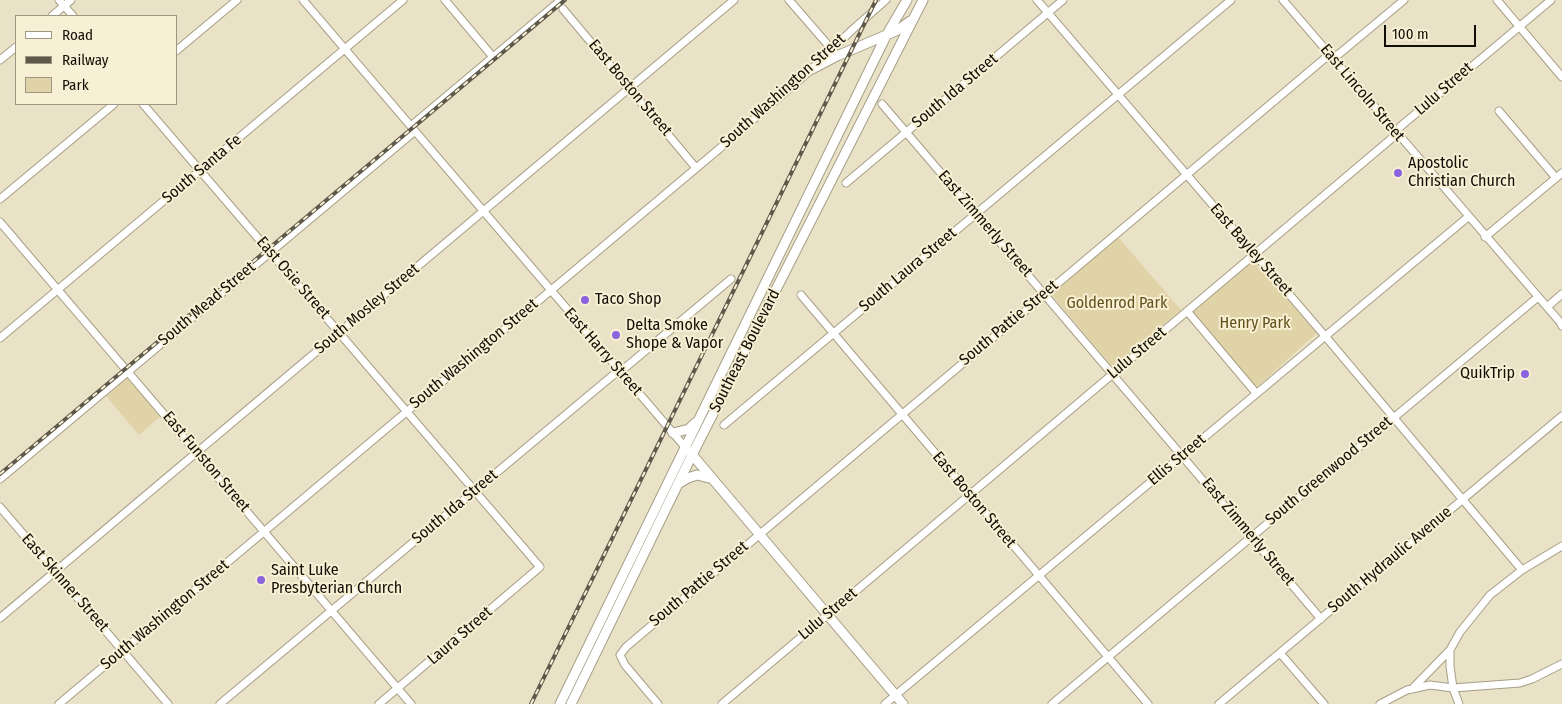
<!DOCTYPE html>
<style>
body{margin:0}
#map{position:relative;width:1562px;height:704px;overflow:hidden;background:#eae2c7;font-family:"Fira Sans Condensed",sans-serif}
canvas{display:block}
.legend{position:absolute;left:15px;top:15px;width:162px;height:90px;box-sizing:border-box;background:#f8f0d4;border:1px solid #9c9682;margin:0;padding:6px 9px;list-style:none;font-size:15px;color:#110e06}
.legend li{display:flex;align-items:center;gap:10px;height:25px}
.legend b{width:25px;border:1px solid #9c9682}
.scale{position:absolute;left:1384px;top:25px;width:92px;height:22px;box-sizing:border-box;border:2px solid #110e06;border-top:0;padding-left:6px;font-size:15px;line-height:18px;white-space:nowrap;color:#110e06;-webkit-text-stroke:4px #f8f0d4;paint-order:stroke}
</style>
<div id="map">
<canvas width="1562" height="704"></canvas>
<ul class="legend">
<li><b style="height:6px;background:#fff"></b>Road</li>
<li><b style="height:6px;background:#5e594a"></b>Railway</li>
<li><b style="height:14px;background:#e0d3a7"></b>Park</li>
</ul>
<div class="scale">100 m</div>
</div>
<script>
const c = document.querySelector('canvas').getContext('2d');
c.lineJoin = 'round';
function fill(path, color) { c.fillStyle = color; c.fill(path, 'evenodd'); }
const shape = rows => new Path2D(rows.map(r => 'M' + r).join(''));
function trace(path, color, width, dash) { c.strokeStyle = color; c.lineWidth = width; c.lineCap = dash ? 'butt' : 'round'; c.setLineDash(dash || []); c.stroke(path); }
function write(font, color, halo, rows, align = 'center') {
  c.font = font + ' "Fira Sans Condensed",sans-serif'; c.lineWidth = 4; c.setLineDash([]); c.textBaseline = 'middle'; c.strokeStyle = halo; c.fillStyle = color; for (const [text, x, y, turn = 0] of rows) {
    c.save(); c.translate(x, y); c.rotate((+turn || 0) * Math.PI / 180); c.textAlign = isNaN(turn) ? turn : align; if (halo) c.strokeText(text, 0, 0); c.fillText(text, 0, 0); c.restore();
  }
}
fill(shape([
 [1118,237,1181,310,1114,366,1111,365,1052,295,1052,292],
 [1253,261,1316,332,1316,334,1259,385,1255,386,1193,312],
 [128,377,161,416,139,435,106,396]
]), '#e0d3a7');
const minor = shape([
 [59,0,73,16],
 [303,0,685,447],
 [445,0,493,57],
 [789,0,835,53],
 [1037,0,1325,336,1522,570],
 [1283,0,1560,322,1562,326],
 [1497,0,1562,77],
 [563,9,696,168],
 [52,16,71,0],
 [176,51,237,0],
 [0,60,16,47],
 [143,104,540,567,379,704],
 [882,104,1321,619],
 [1499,111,1556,178],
 [411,126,561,0],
 [846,183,1063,0],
 [0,199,114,104],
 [0,222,411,704],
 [1485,237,1562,173],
 [801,295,1148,704],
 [1547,307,1562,294],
 [1187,311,1256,393],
 [0,338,403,0],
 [724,425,1231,0],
 [0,479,415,131],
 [0,507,168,704],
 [0,618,734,0],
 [1280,653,1324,704],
 [1412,689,1450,650],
 [59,704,719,149,812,69,852,30,886,0],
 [220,704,612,376,626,367,731,279],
 [658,704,625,665,620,655,626,647,1324,59,1339,54,1404,0],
 [722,704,1391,139,1401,126,1551,0],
 [885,704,1468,217],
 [1052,704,1538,297],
 [1219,704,1562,416],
 [1380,704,1407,690,1430,685,1453,688,1520,683,1532,679,1562,664],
 [1459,704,1453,688,1450,666,1450,650,1460,632,1490,595,1522,570,1562,546]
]);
const major = shape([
 [812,69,837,56,898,30,910,21],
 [673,433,689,429,695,423],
 [689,451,903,704],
 [678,484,688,478,697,475,713,479],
 [560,704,863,83,886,36,907,0],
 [571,704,692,455,923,0]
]);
trace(minor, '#a69e85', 9);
trace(major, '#a69e85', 11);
trace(minor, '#fff', 7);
trace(major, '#fff', 9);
const rail = shape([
 [0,474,565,0],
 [531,704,876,0]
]);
trace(rail, '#5e594a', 4);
trace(rail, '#f8f0d4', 2, [5.5]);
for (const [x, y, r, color] of [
 [1398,173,5,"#8b63de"],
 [585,300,5,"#8b63de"],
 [616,335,5,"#8b63de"],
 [1525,374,5,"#8b63de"],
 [261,580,5,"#8b63de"]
]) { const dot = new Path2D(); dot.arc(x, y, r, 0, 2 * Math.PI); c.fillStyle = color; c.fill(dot); trace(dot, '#f8f0d4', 2); }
write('16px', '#110e06', '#f8f0d4', [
 ["East Boston Street",630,88,50],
 ["Lulu Street",1444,89,-41],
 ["South Washington Street",783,91,-42],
 ["South Ida Street",955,91,-40],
 ["East Lincoln Street",1362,93,50],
 ["South Santa Fe",202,169,-40],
 ["East Zimmerly Street",985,224,49],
 ["East Bayley Street",1251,250,49],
 ["South Laura Street",908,270,-40],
 ["East Osie Street",293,278,49],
 ["South Mead Street",207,304,-40],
 ["South Mosley Street",367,309,-40],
 ["South Pattie Street",1009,323,-40],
 ["Southeast Boulevard",745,351,-63],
 ["East Harry Street",603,352,49],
 ["Lulu Street",1137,353,-40],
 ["South Washington Street",474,354,-40],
 ["Ellis Street",1177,460,-40],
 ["East Funston Street",206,462,50],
 ["South Greenwood Street",1329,471,-40],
 ["East Boston Street",974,500,50],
 ["South Ida Street",455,507,-40],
 ["East Zimmerly Street",1248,532,50],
 ["South Hydraulic Avenue",1390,560,-40],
 ["East Skinner Street",65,583,49],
 ["South Pattie Street",699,584,-40],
 ["Lulu Street",828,614,-40],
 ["South Washington Street",165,615,-40],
 ["Laura Street",460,636,-41]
]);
write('16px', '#110e06', '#f8f0d4', [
 ["Apostolic",1408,164],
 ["Christian Church",1408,182],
 ["Taco Shop",595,300],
 ["Delta Smoke",626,326],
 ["Shope & Vapor",626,344],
 ["QuikTrip",1515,374,"right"],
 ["Saint Luke",271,571],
 ["Presbyterian Church",271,589]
], 'left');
write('16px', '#61521c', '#f8f0d4', [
 ["Goldenrod Park",1117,304],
 ["Henry Park",1255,324]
]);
</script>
